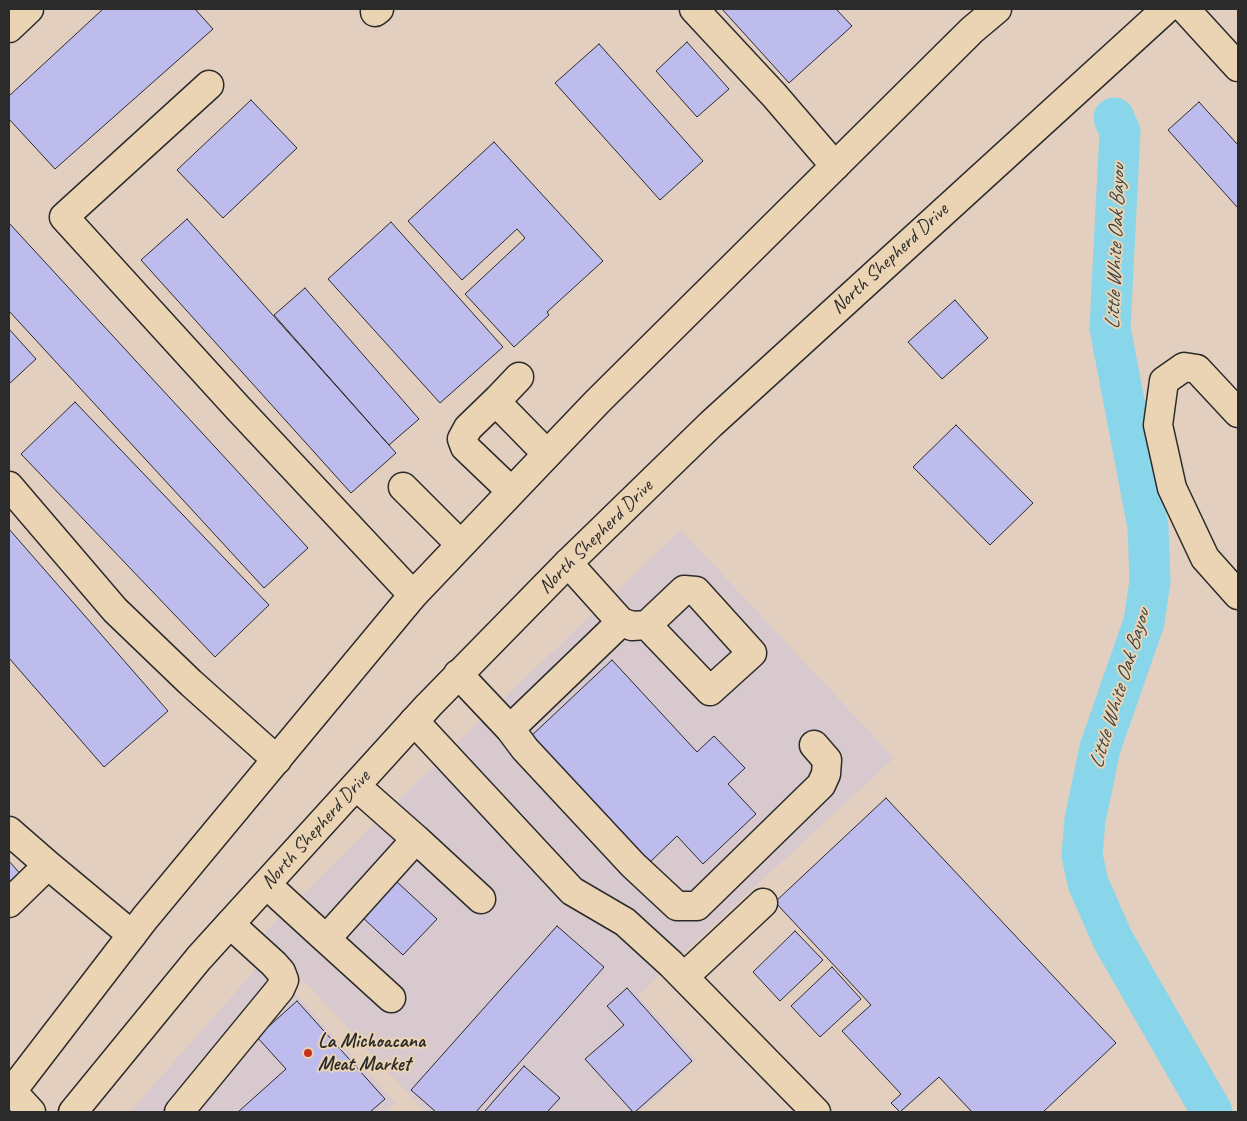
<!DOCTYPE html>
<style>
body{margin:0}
#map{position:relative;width:1247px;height:1121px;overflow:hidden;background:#e2cfbf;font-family:Caveat,sans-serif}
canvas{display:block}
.frame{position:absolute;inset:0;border:10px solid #2b2b2b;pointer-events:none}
</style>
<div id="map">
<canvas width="1247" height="1121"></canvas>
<div class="frame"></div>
</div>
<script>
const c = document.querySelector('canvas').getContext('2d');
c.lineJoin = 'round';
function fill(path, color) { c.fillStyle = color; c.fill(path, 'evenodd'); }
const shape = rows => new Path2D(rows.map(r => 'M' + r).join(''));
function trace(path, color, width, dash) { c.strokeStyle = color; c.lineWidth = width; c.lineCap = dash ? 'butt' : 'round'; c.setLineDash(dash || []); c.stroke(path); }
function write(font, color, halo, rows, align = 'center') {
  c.font = font + ' Caveat,sans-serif'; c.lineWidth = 4; c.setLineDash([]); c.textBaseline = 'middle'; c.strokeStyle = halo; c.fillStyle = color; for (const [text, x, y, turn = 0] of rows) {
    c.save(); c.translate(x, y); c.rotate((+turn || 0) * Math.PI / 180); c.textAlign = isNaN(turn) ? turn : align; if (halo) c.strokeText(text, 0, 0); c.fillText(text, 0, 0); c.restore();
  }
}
fill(shape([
 [681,530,894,758,638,995,696,1060,640,1112,425,1112,262,935,471,729],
 [264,960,396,1103,386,1112,130,1112]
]), '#d7c9cd');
trace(shape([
 [1114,118,1120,132,1110,328,1148,527,1150,581,1144,622,1100,748,1085,820,1082,855,1088,883,1113,940,1212,1112]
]), '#89d5e9', 41);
const building = shape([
 [103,9,195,9,213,29,55,169,9,119,9,96,103,9],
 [722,9,836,9,852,26,789,83,722,9],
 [687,42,729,89,697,117,656,71,687,42],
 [599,44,703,161,660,200,555,83,599,44],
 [251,100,297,148,223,218,177,170,251,100],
 [1199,102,1238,145,1238,208,1168,130,1199,102],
 [494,142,603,261,547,312,549,315,514,347,465,294,525,238,517,229,462,280,408,221,494,142],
 [187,219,396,453,351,493,141,260,187,219],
 [391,222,503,347,440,403,328,279,391,222],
 [9,223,308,548,264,588,9,311,9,223],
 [305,288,419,419,389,445,274,315,305,288],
 [955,300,988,338,942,379,908,342,955,300],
 [9,329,36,359,9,384,9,329],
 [75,402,269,605,215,657,21,454,75,402],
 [956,425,1033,503,990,545,913,467,956,425],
 [9,529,168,711,104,767,9,658,9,529],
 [612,660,697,752,714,736,745,768,728,784,756,814,703,864,677,836,648,864,529,738,612,660],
 [886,798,1116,1043,1043,1112,972,1112,939,1077,900,1112,891,1103,901,1094,842,1031,871,1005,775,902,886,798],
 [9,861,23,877,9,889,9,861],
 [396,881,437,919,403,955,362,917,396,881],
 [557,926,604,967,476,1112,436,1112,411,1090,557,926],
 [795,931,823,960,780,1001,753,972,795,931],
 [832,967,861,999,820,1037,791,1006,832,967],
 [627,988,692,1061,635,1112,633,1112,585,1059,624,1025,607,1006,627,988],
 [297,1001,385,1099,370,1112,238,1112,286,1069,257,1037,297,1001],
 [524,1066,560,1098,547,1112,484,1112,524,1066]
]);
fill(building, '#bebbed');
trace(building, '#2b2b2b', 1);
const minor = shape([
 [694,9,774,95,835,166],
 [1185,9,1238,67],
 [375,12,379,9],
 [9,28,29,9],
 [209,85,64,217,237,407,413,595],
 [519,377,499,398,501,407,547,454],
 [499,398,468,428,462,439,465,447,511,491],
 [1238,413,1197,369,1184,367,1164,381,1158,425,1172,488,1205,558,1238,595],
 [9,486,115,610,191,683,277,760],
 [403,487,460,544],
 [621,622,632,626,647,625,710,691,752,653,696,591,684,590,647,625],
 [458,674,510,729,621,622,568,563],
 [414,721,572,891,625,922,671,964,816,1112],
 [510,729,525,749,633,865,677,906,697,906,821,785,826,774,827,760,814,745],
 [9,831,48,865],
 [416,839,481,899],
 [267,885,326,939,416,839,356,786],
 [9,903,48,865,132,935],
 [326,939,391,998],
 [684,977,763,903],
 [9,1088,31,1112],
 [179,1112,280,989,284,980,281,972,274,964,230,924]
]);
const major = shape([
 [9,1095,145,918,413,595,597,402,972,30,997,9],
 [73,1112,199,958,428,706,568,563,711,424,1166,9]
]);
trace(minor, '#2b2b2b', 31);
trace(major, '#2b2b2b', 31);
trace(minor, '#ebd4b4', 28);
trace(major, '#ebd4b4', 28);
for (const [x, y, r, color] of [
 [308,1053,5,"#c8321e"]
]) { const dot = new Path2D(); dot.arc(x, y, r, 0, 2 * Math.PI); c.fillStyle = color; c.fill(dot); trace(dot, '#ebd4b4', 2); }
write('20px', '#2b2b2b', '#ebd4b4', [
 ["North Shepherd Drive",890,259,-43],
 ["North Shepherd Drive",596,537,-45],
 ["North Shepherd Drive",316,830,-48]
]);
write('bold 20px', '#2b2b2b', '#ebd4b4', [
 ["La Michoacana",318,1042],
 ["Meat Market",318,1065]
], 'left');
write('italic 21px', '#394448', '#ebd4b4', [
 ["Little White Oak Bayou",1116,247,-88],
 ["Little White Oak Bayou",1120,689,-73]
]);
</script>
